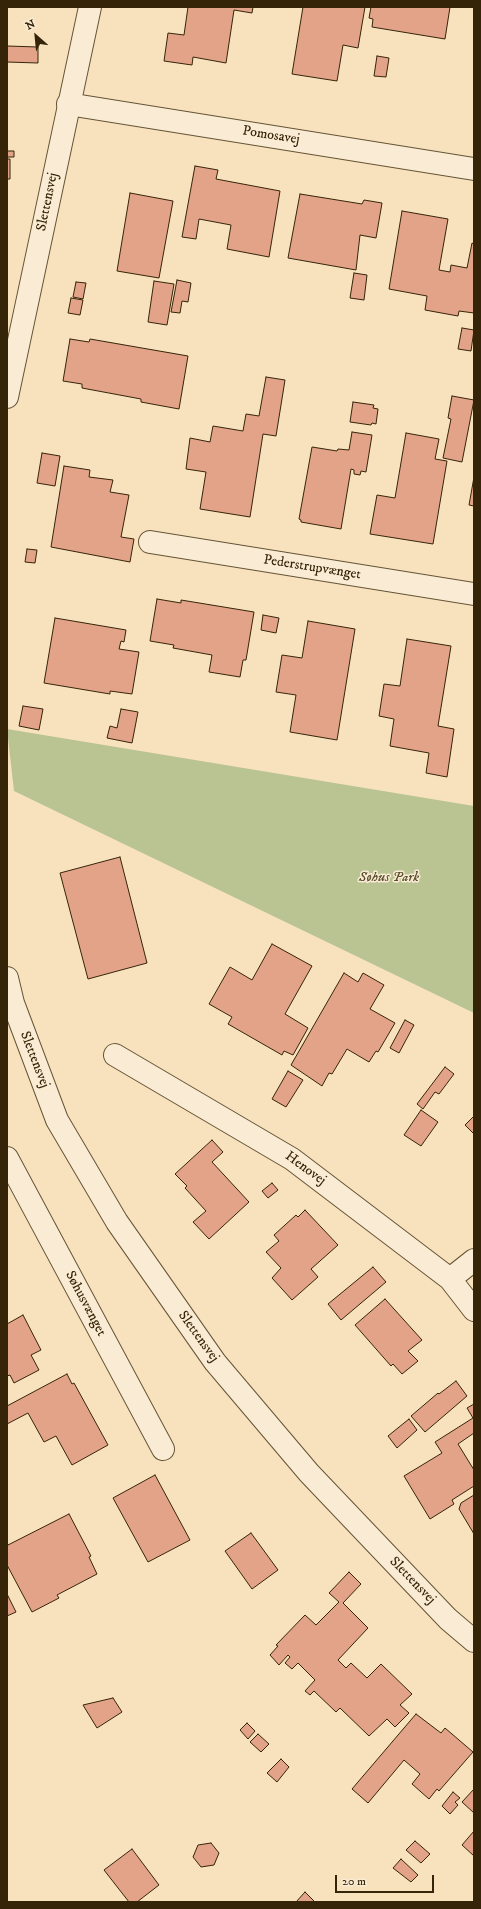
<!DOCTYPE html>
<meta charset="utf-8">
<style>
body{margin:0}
#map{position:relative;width:481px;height:1909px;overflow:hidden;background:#f7e2bd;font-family:"IM FELL DW Pica",serif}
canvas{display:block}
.frame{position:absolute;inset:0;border:8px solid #362409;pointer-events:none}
.north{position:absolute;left:16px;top:16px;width:40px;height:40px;-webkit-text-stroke:3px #faecd4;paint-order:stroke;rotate:333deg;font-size:11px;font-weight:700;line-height:16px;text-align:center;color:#362409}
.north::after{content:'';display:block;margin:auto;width:14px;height:18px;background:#362409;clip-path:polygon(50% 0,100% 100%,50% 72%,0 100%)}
.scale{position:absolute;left:335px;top:1875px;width:99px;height:18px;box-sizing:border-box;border:2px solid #362409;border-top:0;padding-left:5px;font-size:12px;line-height:14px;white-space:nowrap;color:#362409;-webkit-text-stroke:3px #faecd4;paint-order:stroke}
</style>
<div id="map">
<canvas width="481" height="1909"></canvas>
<div class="frame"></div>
<div class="north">N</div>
<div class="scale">20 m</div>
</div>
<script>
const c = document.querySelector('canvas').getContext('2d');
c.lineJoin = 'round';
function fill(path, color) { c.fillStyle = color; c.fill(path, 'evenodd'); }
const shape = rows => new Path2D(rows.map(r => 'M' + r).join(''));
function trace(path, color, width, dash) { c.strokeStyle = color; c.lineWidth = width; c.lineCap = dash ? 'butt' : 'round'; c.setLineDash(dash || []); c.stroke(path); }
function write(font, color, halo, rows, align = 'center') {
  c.font = font + ' "IM FELL DW Pica",serif'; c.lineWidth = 3; c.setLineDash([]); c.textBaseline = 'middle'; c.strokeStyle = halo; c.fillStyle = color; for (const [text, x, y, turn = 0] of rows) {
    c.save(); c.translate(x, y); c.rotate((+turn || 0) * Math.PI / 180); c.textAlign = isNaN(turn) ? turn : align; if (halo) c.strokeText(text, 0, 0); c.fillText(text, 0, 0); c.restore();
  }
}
fill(shape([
 [7,729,474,806,474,1013,14,791]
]), '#bac493');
const building = shape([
 [188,7,253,7,252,13,234,10,226,63,193,57,192,65,164,61,168,33,184,35,188,7],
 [303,7,365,7,358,48,343,45,337,81,292,74,303,7],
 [371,7,450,7,445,39,372,27,373,19,369,18,371,7],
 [7,46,38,47,38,63,7,62,7,46],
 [377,56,389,58,386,77,374,76,377,56],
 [7,151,14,151,14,157,7,157,7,151],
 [7,159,10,159,10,179,7,179,7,159],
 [195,166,218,170,216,179,280,191,269,257,227,249,231,225,199,219,196,239,182,237,195,166],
 [130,193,173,201,159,278,117,271,130,193],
 [300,194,362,204,364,200,382,203,376,238,360,235,356,270,288,258,300,194],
 [402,211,448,219,439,270,450,272,451,265,467,268,472,243,474,244,474,313,459,311,458,316,425,310,427,296,389,289,402,211],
 [354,273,367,275,364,300,350,298,354,273],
 [177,280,191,283,188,302,182,301,180,313,171,312,177,280],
 [154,281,174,284,167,325,148,322,154,281],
 [76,282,86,283,83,299,73,297,76,282],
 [71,298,83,300,80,315,68,313,71,298],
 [462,328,474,330,471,351,458,349,462,328],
 [70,339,89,342,90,339,188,356,179,409,141,402,141,399,82,388,82,384,63,381,70,339],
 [266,377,285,380,276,436,263,434,250,517,200,509,206,472,186,469,190,438,210,442,213,426,243,431,246,414,259,416,266,377],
 [452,396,474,400,462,462,443,458,451,419,448,418,452,396],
 [353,402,374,405,373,408,378,409,376,424,372,423,371,425,350,422,353,402],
 [352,432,372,435,366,472,361,471,360,475,354,474,354,470,351,469,341,529,301,522,301,520,299,519,312,447,337,451,338,449,349,450,352,432],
 [406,433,439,439,435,459,447,461,433,544,370,534,377,495,395,498,406,433],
 [42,453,60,456,55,486,37,483,42,453],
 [64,466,90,470,89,477,113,480,110,492,129,495,121,537,134,539,130,562,51,547,64,466],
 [474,477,474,506,469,505,474,477],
 [27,549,37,550,35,563,25,562,27,549],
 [157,599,181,603,181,600,254,612,246,660,243,660,240,677,209,672,212,655,173,648,174,645,150,641,157,599],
 [263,615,279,618,276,633,261,630,263,615],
 [55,618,126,630,124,642,121,641,119,649,139,652,132,694,110,691,110,694,44,683,55,618],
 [308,621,355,629,337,740,290,732,296,695,276,692,282,655,302,658,308,621],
 [407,639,451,646,438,726,454,729,447,777,426,773,429,753,390,746,394,719,379,716,384,684,400,686,407,639],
 [23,706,43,709,39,730,19,726,23,706],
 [121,709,138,712,132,743,107,738,110,726,117,728,121,709],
 [120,857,147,963,88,979,60,873,120,857],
 [272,944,312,966,285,1014,308,1028,293,1055,284,1051,282,1055,228,1024,232,1017,209,1004,230,967,252,980,272,944],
 [344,973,358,982,363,973,384,985,370,1009,395,1023,378,1052,376,1051,369,1062,347,1049,332,1074,329,1073,322,1086,291,1065,344,973],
 [405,1020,414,1025,399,1053,390,1048,405,1020],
 [445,1067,454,1074,439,1094,435,1092,423,1109,417,1104,445,1067],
 [288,1071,303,1080,286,1107,272,1099,288,1071],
 [421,1110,438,1122,421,1146,404,1135,421,1110],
 [474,1116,474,1134,465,1125,474,1116],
 [212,1140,223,1152,212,1162,249,1202,209,1239,193,1222,206,1211,185,1188,187,1186,175,1174,212,1140],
 [272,1183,278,1190,268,1198,262,1191,272,1183],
 [305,1210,338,1245,311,1269,318,1277,292,1300,272,1278,281,1268,266,1252,279,1241,274,1235,296,1215,298,1217,305,1210],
 [373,1267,386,1282,341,1320,328,1304,373,1267],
 [385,1299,422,1340,408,1351,418,1361,402,1374,393,1364,391,1366,355,1325,385,1299],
 [23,1315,41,1350,31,1355,39,1370,14,1383,10,1375,7,1376,7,1324,23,1315],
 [67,1374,72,1384,74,1383,108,1445,72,1465,56,1436,44,1442,28,1413,7,1424,7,1406,67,1374],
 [456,1381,467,1396,425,1432,411,1416,438,1393,439,1394,456,1381],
 [474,1404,474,1433,458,1444,474,1470,474,1486,452,1500,454,1504,430,1519,404,1476,442,1453,435,1442,473,1418,467,1408,474,1404],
 [409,1419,417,1430,397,1448,388,1436,409,1419],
 [155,1475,190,1540,148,1562,113,1498,155,1475],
 [474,1495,474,1534,459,1509,461,1503,474,1495],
 [69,1514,91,1556,89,1557,97,1574,57,1595,59,1598,32,1612,7,1565,7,1543,8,1545,69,1514],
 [251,1533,278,1570,252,1589,225,1551,251,1533],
 [349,1572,361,1584,343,1603,368,1628,338,1660,346,1668,351,1663,367,1678,381,1664,412,1694,400,1705,409,1713,395,1727,387,1719,369,1736,340,1708,336,1712,314,1691,310,1695,305,1691,315,1680,298,1663,292,1669,285,1663,290,1657,288,1655,279,1665,270,1655,278,1646,276,1645,305,1615,316,1625,339,1602,329,1593,349,1572],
 [7,1594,16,1612,7,1616,7,1594],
 [113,1698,122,1712,97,1728,83,1705,113,1698],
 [416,1714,441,1733,445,1728,473,1752,439,1791,437,1789,429,1799,412,1784,420,1774,404,1760,368,1803,352,1789,416,1714],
 [247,1723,255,1731,248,1739,240,1730,247,1723],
 [258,1734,269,1744,261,1752,250,1742,258,1734],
 [281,1759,289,1767,277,1782,267,1773,281,1759],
 [474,1789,474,1813,462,1802,474,1789],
 [453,1792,460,1798,455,1802,458,1805,450,1814,442,1806,453,1792],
 [474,1831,474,1856,462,1845,474,1831],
 [415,1841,430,1854,421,1863,406,1850,415,1841],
 [211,1843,219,1853,214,1865,201,1867,193,1857,198,1845,211,1843],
 [132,1849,159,1885,137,1902,129,1902,104,1870,132,1849],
 [401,1859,418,1875,411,1882,393,1868,401,1859],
 [305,1892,315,1902,296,1902,305,1892]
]);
fill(building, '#e2a388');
trace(building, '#362409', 1);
const minor = shape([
 [68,104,474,169],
 [150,542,474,594],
 [115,1055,292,1159,450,1279,474,1310],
 [7,1158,163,1449],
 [450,1279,474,1260]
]);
const tertiary = shape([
 [7,397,90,7],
 [7,978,13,1003,57,1120,117,1222,215,1362,309,1473,448,1619,474,1641]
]);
trace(minor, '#665436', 24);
trace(tertiary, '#665436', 24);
trace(minor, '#faecd4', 22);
trace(tertiary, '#faecd4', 22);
write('14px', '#362409', '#faecd4', [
 ["Pomosavej",271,136,9],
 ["Slettensvej",48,202,-78],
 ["Pederstrupvænget",312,568,9],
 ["Slettensvej",34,1060,69],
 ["Henovej",305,1169,36],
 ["Søhusvænget",85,1304,62],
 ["Slettensvej",198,1337,54],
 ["Slettensvej",412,1581,46]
]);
write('italic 14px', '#574c2c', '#faecd4', [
 ["Søhus Park",389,878]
]);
</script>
